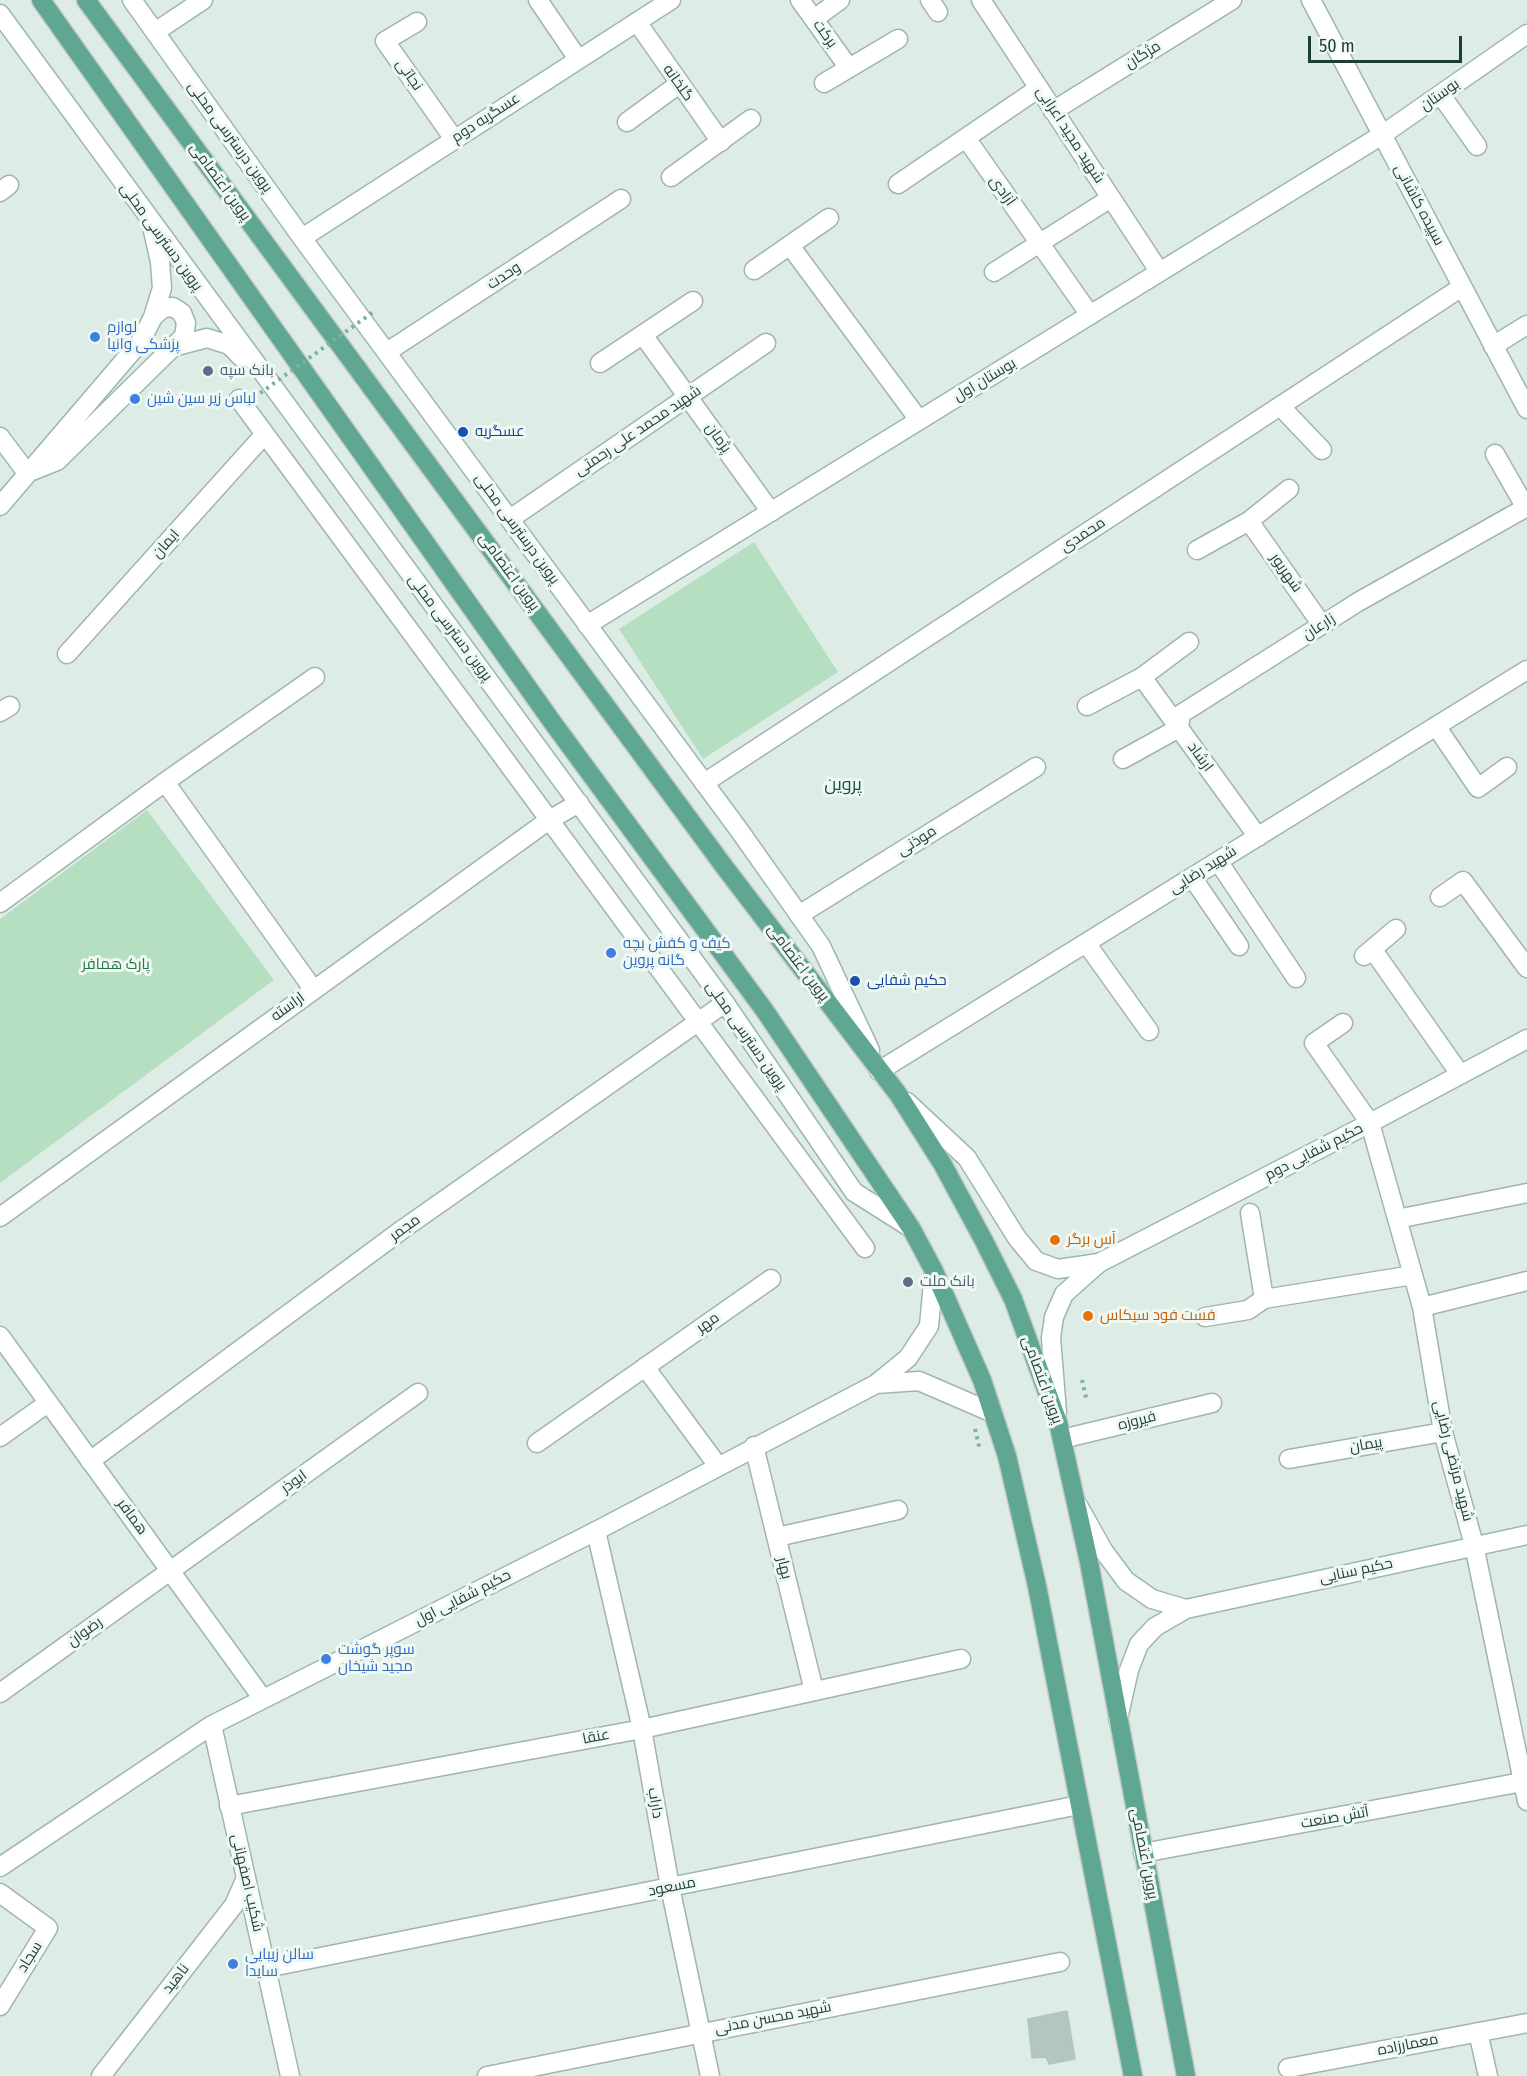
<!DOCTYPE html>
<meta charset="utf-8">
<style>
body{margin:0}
#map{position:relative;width:1527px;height:2076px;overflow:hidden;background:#deece6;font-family:"Fira Sans Condensed",sans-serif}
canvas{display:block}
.scale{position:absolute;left:1308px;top:36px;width:154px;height:27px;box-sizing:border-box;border:3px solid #1e3d34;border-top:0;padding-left:8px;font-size:18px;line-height:21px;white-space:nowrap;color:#1e3d34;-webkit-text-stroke:4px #eff8f3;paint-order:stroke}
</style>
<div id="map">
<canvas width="1527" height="2076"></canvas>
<div class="scale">50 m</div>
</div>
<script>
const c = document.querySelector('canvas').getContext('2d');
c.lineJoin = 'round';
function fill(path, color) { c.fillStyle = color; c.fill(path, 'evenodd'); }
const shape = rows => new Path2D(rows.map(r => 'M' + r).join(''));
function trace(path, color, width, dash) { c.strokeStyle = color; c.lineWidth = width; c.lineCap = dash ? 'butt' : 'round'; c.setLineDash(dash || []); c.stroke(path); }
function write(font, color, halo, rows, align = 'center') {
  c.font = font + ' "Fira Sans Condensed",Cairo,sans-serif'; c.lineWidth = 6; c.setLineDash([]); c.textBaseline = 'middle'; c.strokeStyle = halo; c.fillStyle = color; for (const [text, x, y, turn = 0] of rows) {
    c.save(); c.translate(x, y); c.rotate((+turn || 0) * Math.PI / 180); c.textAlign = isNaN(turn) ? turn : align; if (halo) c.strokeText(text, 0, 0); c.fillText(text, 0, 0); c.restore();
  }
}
fill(shape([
 [754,542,838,672,703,759,619,629],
 [147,810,274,980,0,1183,0,919]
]), '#b5dfc0');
const building = shape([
 [1067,2011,1075,2059,1049,2064,1046,2057,1032,2058,1028,2019,1067,2011]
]);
fill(building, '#b4c7bf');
trace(building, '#b0c6bd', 1.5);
const street = shape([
 [538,0,578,59],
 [800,0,849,68],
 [930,0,938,12],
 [981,0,1159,271],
 [814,19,840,0],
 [417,22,385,41,454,139],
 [637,22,721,142],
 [155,32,203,0],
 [824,83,898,39],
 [1441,95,1477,146],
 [1053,111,1232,0],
 [627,122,679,84],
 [1382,135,1527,34],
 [966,138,1090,315],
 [671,177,751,119],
 [898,184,1039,88],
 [0,192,9,185],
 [791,247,919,420],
 [754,270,829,218],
 [994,272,1111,198],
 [643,335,771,512],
 [387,352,621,199],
 [600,363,693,301],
 [239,399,865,1248],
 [1280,406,1322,450],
 [0,437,27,473],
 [1495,454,1526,508],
 [510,519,766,343],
 [1249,521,1322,625],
 [1197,550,1249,521,1289,489],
 [67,654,264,435],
 [1142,677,1258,837],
 [1087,706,1142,677,1189,642],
 [0,712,10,706],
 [1436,726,1478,788,1507,767],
 [1123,759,1179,728,1181,714,1358,602,1527,507],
 [165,782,313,989],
 [704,783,1462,287],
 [1218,861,1296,978],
 [1192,877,1239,946],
 [1440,897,1463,881,1527,968],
 [0,903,165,782,315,677],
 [799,915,1036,767],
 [1086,943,1149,1031],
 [1373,950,1460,1074],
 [1364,956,1396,929],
 [1343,1023,1314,1043,1370,1123,1413,1275,1422,1307,1443,1432,1474,1545,1527,1801],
 [879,1071,1527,670],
 [1250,1213,1264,1299,1413,1275],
 [0,1217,549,820,579,803],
 [1397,1219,1527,1193],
 [1422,1307,1527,1281],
 [1205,1317,1248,1310,1264,1299],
 [645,1367,718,1466],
 [0,1437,48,1403],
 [1062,1439,1212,1403],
 [537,1443,771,1279],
 [754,1446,814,1691],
 [1289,1459,1443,1432],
 [90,1461,403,1229,725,1003],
 [596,1531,642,1729,670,1887,710,2076],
 [777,1537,898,1510],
 [0,1693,418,1393],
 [229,1806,642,1729,961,1659],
 [1143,1853,1527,1781],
 [0,1893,48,1928,0,2006],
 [266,1968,1079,1805],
 [1478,2032,1488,2076],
 [1288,2068,1527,2023],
 [101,2076,234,1905,246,1878],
 [487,2076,1060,1962]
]);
const secondary = shape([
 [132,0,302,238,739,830,821,946,870,1050],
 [1311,0,1527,409],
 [0,14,725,1003,854,1192,911,1228],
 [302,238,671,0],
 [153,317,163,308,173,307,182,313,186,323,184,336,173,347],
 [1493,346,1527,325],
 [32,471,57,461,173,347,207,338,229,345,242,358],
 [0,506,141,341,153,317,162,288,160,262,153,231],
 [587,625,1382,135],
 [907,1102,967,1158,1017,1238,1036,1261,1058,1269,1099,1263],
 [0,1336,263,1699],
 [876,1384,919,1381,993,1413],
 [1057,1412,1051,1338,1054,1317,1064,1294,1099,1263,1370,1123,1527,1039],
 [1079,1507,1103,1550,1126,1581,1152,1599,1186,1609],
 [1118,1719,1129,1670,1139,1644,1155,1627,1186,1609,1527,1535],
 [212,1725,290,2076],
 [0,1867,212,1725,596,1531,876,1384,908,1358,929,1326,934,1271]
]);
const primary = shape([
 [41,0,553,723,765,1011,911,1228,934,1271,982,1380,1007,1456,1037,1586,1133,2076],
 [86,0,726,869,898,1094,943,1165,984,1241,1013,1299,1058,1422,1089,1562,1186,2076]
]);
trace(street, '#a1b4ad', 21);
trace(secondary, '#9cb8ae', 21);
trace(primary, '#c0c9c6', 21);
trace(shape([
 [1082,1380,1087,1402],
 [975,1429,980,1450]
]), '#7cb2a1', 4, [3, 4.5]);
trace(street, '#fff', 18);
trace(secondary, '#fff', 18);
trace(primary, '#5fa693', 18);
trace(shape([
 [248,402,376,310]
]), '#7cb2a1', 4, [3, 4.5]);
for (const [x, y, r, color] of [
 [95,337,6,"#3f7fe0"],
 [208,371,6,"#5c6f8a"],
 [135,399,6,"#3f7fe0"],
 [463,432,6,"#1a4fb4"],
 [611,953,6,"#3f7fe0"],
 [855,981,6,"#1a4fb4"],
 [1055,1240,6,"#e8710a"],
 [908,1282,6,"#5c6f8a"],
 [1088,1316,6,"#e8710a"],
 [326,1659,6,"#3f7fe0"],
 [233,1964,6,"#3f7fe0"]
]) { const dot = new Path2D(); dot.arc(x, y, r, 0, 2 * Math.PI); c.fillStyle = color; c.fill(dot); trace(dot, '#eff8f3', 2); }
write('15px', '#1e3d34', '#eff8f3', [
 ["برکت",825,34,54],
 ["مژگان",1143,55,-32],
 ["نجاتی",409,75,55],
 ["گلخانه",678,83,55],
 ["بوستان",1440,95,-35],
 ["عسگریه دوم",486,118,-33],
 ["شهید مجید اعرابی",1070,135,57],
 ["پروین درسترسی محلی",230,137,54],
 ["پروین اعتصامی",220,182,54],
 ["آزادی",1002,191,55],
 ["سپیده کاشانی",1419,205,62],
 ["پروین دسترسی محلی",161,237,54],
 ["وحدت",504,276,-33],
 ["بوستان اول",985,380,-31],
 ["شهید محمد علی رحمتی",638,431,-34],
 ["پژمان",718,438,54],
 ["پروین درسترسی محلی",517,529,54],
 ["محمدی",1083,535,-33],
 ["ایمان",166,544,-48],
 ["پروین اعتصامی",509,572,54],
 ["شهریور",1286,573,55],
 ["زارعان",1319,627,-33],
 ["پروین دسترسی محلی",450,628,53],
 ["ارشاد",1200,757,54],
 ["موذنی",917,841,-32],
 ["شهید رضایی",1203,870,-32],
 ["پروین اعتصامی",798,963,53],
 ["اراسته",288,1007,-36],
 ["پروین دسترسی محلی",746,1036,55],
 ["حکیم شفایی دوم",1314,1152,-27],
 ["مجمر",405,1228,-36],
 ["مهر",708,1323,-35],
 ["پروین اعتصامی",1042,1380,70],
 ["فیروزه",1137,1421,-14],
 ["پیمان",1366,1445,-10],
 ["شهید مرتضی رضایی",1453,1461,76],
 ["ابوذر",294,1482,-36],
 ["همافر",132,1517,54],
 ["بهار",784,1568,76],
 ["حکیم سنایی",1356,1571,-12],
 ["حکیم شفایی اول",463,1598,-27],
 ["رضوان",85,1632,-36],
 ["عنقا",596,1737,-11],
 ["داراب",655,1803,80],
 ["آتش صنعت",1335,1818,-10],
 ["پروین اعتصامی",1144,1854,79],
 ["شکیب اصفهانی",247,1883,77],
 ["مسعود",672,1887,-11],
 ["سجاد",30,1957,-58],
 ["ناهید",176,1979,-52],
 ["شهید محسن مدنی",773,2018,-11],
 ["معمارزاده",1408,2045,-11]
]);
write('15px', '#366cbe', '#eff8f3', [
 ["لوازم",107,328],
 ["پزشکی وانیا",107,345],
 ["لباس زیر سین شین",147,399],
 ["کیف و کفش بچه",623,944],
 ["گانه پروین",623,961],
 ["سوپر گوشت",338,1650],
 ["مجید شیخان",338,1667],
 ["سالن زیبایی",245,1955],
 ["سایدا",245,1972]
], 'left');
write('15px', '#4e5e75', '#eff8f3', [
 ["بانک سپه",220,371],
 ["بانک ملت",920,1282]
], 'left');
write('15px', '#164399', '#eff8f3', [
 ["عسگریه",475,432],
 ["حکیم شفایی",867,981]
], 'left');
write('15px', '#257744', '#eff8f3', [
 ["پارک همافر",116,965]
]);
write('15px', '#c56008', '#eff8f3', [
 ["آس برگر",1067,1240],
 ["فست فود سیکاس",1100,1316]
], 'left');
write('18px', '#185143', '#eff8f3', [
 ["پروین",843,785]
]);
</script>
